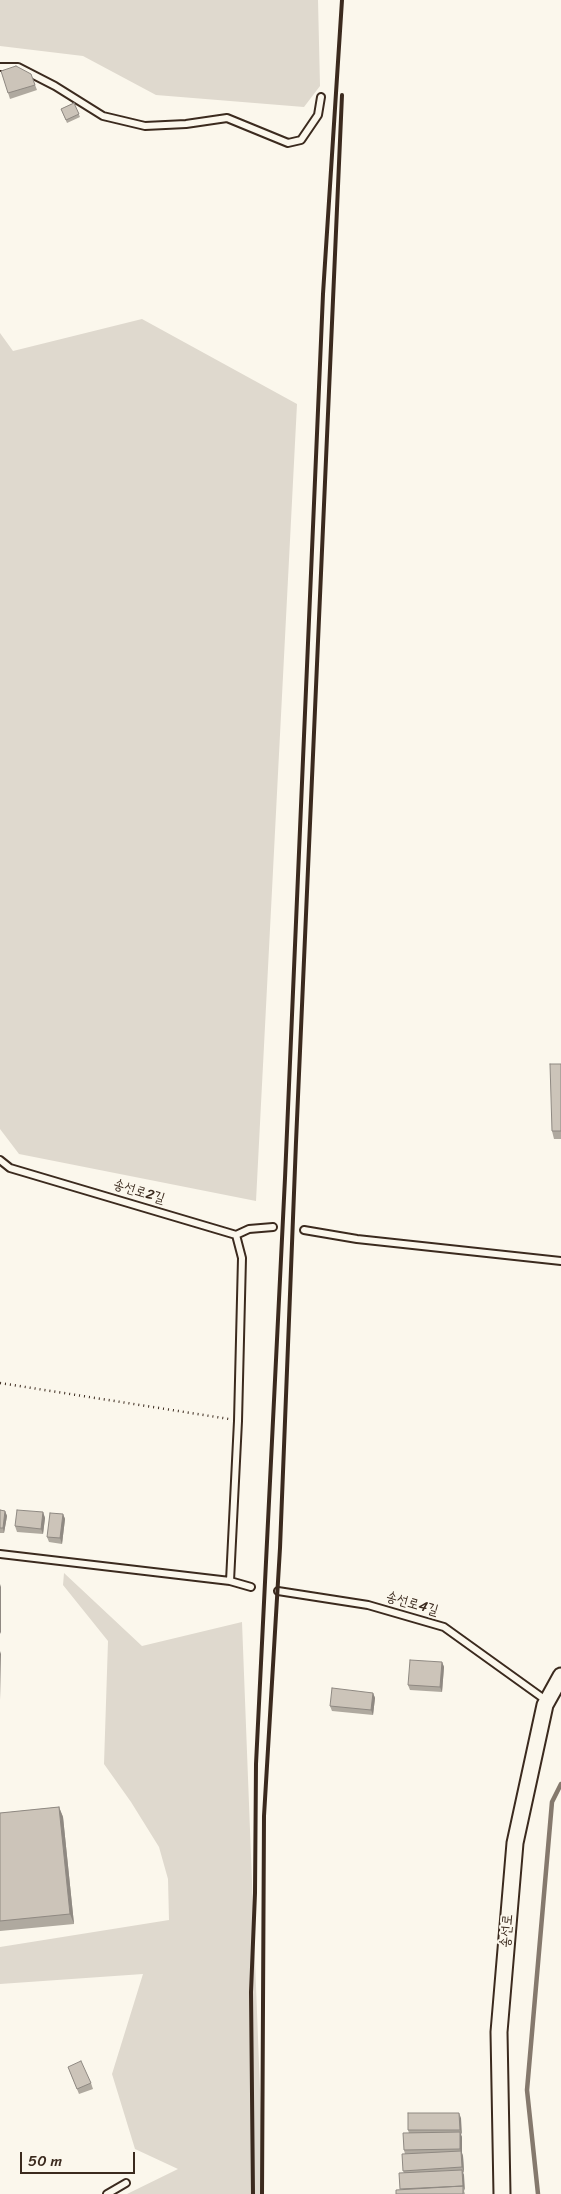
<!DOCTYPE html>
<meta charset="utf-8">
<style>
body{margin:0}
#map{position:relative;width:561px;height:2194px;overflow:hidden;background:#fbf7ec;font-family:Sriracha,sans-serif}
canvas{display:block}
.scale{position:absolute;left:20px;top:2152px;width:115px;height:22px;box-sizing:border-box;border:2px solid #3b2a1e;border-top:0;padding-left:6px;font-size:15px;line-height:18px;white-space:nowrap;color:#3b2a1e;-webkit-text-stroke:4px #fbf7ec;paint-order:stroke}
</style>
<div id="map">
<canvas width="561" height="2194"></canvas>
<div class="scale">50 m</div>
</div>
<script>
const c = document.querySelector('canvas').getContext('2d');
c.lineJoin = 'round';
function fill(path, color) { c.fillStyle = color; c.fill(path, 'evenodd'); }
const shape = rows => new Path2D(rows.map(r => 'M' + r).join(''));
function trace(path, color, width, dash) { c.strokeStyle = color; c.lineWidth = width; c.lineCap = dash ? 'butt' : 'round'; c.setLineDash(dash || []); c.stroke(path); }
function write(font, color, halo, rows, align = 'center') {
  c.font = font + ' Sriracha,"Poor Story",sans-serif'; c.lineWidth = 4; c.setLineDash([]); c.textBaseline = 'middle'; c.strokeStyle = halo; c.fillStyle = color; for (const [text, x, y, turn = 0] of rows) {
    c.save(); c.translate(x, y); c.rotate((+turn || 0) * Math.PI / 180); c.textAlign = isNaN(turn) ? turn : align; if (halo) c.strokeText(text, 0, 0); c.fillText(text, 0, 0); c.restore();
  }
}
fill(shape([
 [0,0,318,0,320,86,304,107,156,95,83,56,0,46],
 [142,319,297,404,256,1201,19,1154,0,1129,0,333,13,351],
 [64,1573,142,1646,242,1622,264,2194,127,2194,178,2169,135,2149,112,2074,143,1974,0,1984,0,1947,169,1920,168,1879,159,1847,131,1802,104,1764,108,1641,63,1585]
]), '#dfd9ce');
trace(shape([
 [538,2194,527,2090,552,1802,561,1784]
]), '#85796d', 4.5);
const service = shape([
 [0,67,18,67,55,86,103,116,145,126,186,124,227,118,288,143,301,140,318,115,321,97],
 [0,1160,10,1168,236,1235,249,1229,273,1227],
 [304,1230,357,1239,561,1261],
 [0,1554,230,1581,251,1587],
 [230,1581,238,1421,242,1258,236,1235],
 [278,1591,368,1605,444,1627,547,1701],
 [107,2194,126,2183]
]);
const tertiary = shape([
 [502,2194,499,2032,515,1843,545,1705,561,1676]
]);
trace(service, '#3b2a1e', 10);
trace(tertiary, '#3b2a1e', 19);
trace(shape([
 [0,1383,229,1419]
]), '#3b2a1e', 2.5, [1, 4]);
trace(service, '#fbf7ec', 6);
trace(tertiary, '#fbf7ec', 15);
trace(shape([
 [253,2194,251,1992,255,1893,256,1764,285,1178,323,294,342,0],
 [262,2194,264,1816,280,1548,296,1142,342,95]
]), '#3b2a1e', 4);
fill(shape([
 [1,71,31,74,37,90,10,99],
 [74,103,80,117,67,123,61,109],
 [561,1064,561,1139,554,1139,552,1131],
 [0,1510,5,1511,7,1516,4,1533,0,1533],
 [43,1512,45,1518,43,1534,17,1532,15,1526],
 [63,1514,65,1519,62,1544,49,1542,47,1537],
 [442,1662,444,1667,442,1692,410,1690,408,1685],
 [373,1693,375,1698,373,1715,332,1711,330,1706],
 [59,1807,63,1817,74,1924,0,1931,0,1813],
 [68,2067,91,2083,93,2089,79,2094],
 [461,2118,461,2135,462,2137,462,2153,463,2156,464,2172,463,2173,464,2175,464,2191,465,2194,401,2189,404,2172,403,2171,405,2154,404,2150,409,2133,408,2130]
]), '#afa99f');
fill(shape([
 [5,1511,7,1516,4,1533,3,1528],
 [43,1512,45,1518,43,1534,41,1529],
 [63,1514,65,1519,62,1544,60,1538],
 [0,1584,1,1587,1,1634,0,1632],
 [0,1651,1,1654,0,1700],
 [442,1662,444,1667,442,1692,440,1687],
 [373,1693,375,1698,373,1715,371,1710],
 [59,1807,63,1817,74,1924,70,1914],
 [459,2113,461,2118,462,2135,460,2130],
 [460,2132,462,2137,462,2153,463,2156,464,2172,462,2167,461,2152,460,2149],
 [462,2170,464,2175,465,2191,463,2186]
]), '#8f8982');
const building = shape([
 [16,66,31,74,35,85,8,93,1,71,16,66],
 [74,103,79,114,66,120,61,109,74,103],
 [550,1064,561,1064,561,1131,552,1131,550,1064],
 [0,1510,5,1511,3,1528,0,1528,0,1510],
 [17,1510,43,1512,41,1529,15,1526,17,1510],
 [50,1513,63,1514,60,1538,47,1537,50,1513],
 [410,1660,442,1662,440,1687,408,1685,410,1660],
 [332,1688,373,1693,371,1710,330,1706,332,1688],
 [59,1807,70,1914,0,1921,0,1813,59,1807],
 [81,2061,91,2083,77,2089,68,2067,81,2061],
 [408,2113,459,2113,460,2130,408,2130,408,2113],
 [460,2132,460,2149,404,2150,403,2133,460,2132],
 [461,2151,462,2167,403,2171,402,2154,461,2151],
 [462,2170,463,2186,400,2189,399,2173,462,2170],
 [463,2186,463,2194,396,2194,396,2190,463,2186]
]);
fill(building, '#ccc4b9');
trace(building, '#8f8982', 1);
write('14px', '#3b2a1e', '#fbf7ec', [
 ["송선로2길",139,1192,17],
 ["송선로4길",412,1604,16],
 ["송선로",507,1931,-85]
]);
</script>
